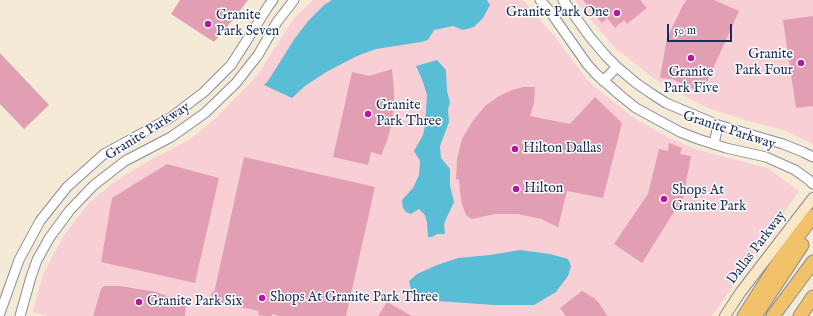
<!DOCTYPE html>
<style>
body{margin:0}
#map{position:relative;width:813px;height:316px;overflow:hidden;background:#f4ead5;font-family:"IM FELL English",serif}
canvas{display:block}
.scale{position:absolute;left:667px;top:24px;width:65px;height:18px;box-sizing:border-box;border:2px solid #1b2f5e;border-top:0;padding-left:5px;font-size:12px;line-height:14px;white-space:nowrap;color:#1b2f5e;-webkit-text-stroke:3px #fff;paint-order:stroke}
</style>
<div id="map">
<canvas width="813" height="316"></canvas>
<div class="scale">50 m</div>
</div>
<script>
const c = document.querySelector('canvas').getContext('2d');
c.lineJoin = 'round';
function fill(path, color) { c.fillStyle = color; c.fill(path, 'evenodd'); }
const shape = rows => new Path2D(rows.map(r => 'M' + r).join(''));
function trace(path, color, width, dash) { c.strokeStyle = color; c.lineWidth = width; c.lineCap = dash ? 'butt' : 'round'; c.setLineDash(dash || []); c.stroke(path); }
function write(font, color, halo, rows, align = 'center') {
  c.font = font + ' "IM FELL English",serif'; c.lineWidth = 3; c.setLineDash([]); c.textBaseline = 'middle'; c.strokeStyle = halo; c.fillStyle = color; for (const [text, x, y, turn = 0] of rows) {
    c.save(); c.translate(x, y); c.rotate((+turn || 0) * Math.PI / 180); c.textAlign = isNaN(turn) ? turn : align; if (halo) c.strokeText(text, 0, 0); c.fillText(text, 0, 0); c.restore();
  }
}
fill(shape([
 [313,0,523,0,556,38,588,81,631,116,669,138,695,149,767,168,799,191,712,316,49,316,33,312,43,274,65,234,88,204,113,183,145,163,189,140,216,118,257,76,294,18],
 [575,0,813,0,813,144,784,130,752,122,711,109,694,101,656,80,615,48,587,15]
]), '#f7cfd5');
fill(shape([
 [332,0,487,0,490,5,483,18,474,27,463,30,453,26,434,30,428,40,421,42,376,49,357,56,328,71,317,78,305,86,292,98,264,85,268,81,295,38,309,20,324,5],
 [437,60,446,70,447,91,450,102,448,110,449,122,440,146,441,158,450,169,450,186,454,202,447,217,444,224,445,234,437,234,432,237,428,237,427,223,425,215,419,209,411,214,406,212,403,208,402,200,413,188,419,175,420,161,414,151,423,135,425,125,427,95,422,79,416,66],
 [520,250,550,254,568,259,571,266,568,276,556,292,534,305,494,305,437,301,417,295,411,290,409,281,417,274,437,265,458,258,490,255]
]), '#58bdd5');
fill(shape([
 [180,0,248,0,235,17,214,42,171,14],
 [583,0,640,0,647,8,627,24,624,20,615,28,607,18,602,23],
 [687,0,714,0,739,11,702,93,672,79,660,78,667,38,683,5],
 [813,16,813,106,796,108,783,20],
 [0,53,49,105,24,129,0,104],
 [392,69,394,90,394,104,392,123,387,141,381,155,371,152,368,165,333,157,352,72,369,76],
 [523,87,535,87,534,103,530,116,570,124,595,97,622,123,603,198,567,191,558,227,541,219,518,214,495,214,472,219,466,215,462,204,460,192,459,180,456,179,457,159,462,139,472,122,485,106,501,95,512,90],
 [669,143,682,148,680,154,691,156,682,204,677,211,675,210,642,263,614,244,648,194,659,149,668,151],
 [244,157,375,187,346,316,279,316,272,314,272,316,265,316,258,315,259,311,221,303,220,306,209,304,212,292,214,293],
 [167,164,219,178,195,283,101,262,112,198],
 [104,286,120,286,156,292,175,299,186,306,185,316,93,316,101,289],
 [582,291,594,298,599,303,603,309,607,316,566,316,560,308],
 [387,302,412,316,378,316]
]), '#e29fb3');
const tertiary = shape([
 [540,0,549,10,587,64,596,74,621,96,636,108,680,132,698,139,726,148,766,157,795,170,809,180,813,184],
 [563,0,590,37,606,56,617,67,636,83,652,94,666,103,718,125,783,144,803,152,813,157],
 [603,81,617,67],
 [714,144,718,125],
 [0,313,19,260,40,221,67,187,104,154,170,118,204,92,231,65,249,37,269,5,273,0],
 [20,316,31,277,37,260,50,237,70,210,94,185,125,161,171,137,205,113,236,83,258,55,277,22,294,0]
]);
const secondary = shape([
 [725,316,740,293,813,198]
]);
const motorway = shape([
 [744,316,778,263,813,216],
 [755,316,802,245],
 [773,316,813,262],
 [800,316,813,297]
]);
trace(tertiary, '#888c9a', 11);
trace(secondary, '#888c9a', 12);
trace(motorway, '#888c9a', 15);
trace(tertiary, '#fff', 9);
trace(secondary, '#fae7c3', 10);
trace(motorway, '#f2c26a', 13);
for (const [x, y, r, color] of [
 [617,13,4,"#b5179e"],
 [208,24,4,"#b5179e"],
 [691,58,4,"#b5179e"],
 [801,63,4,"#b5179e"],
 [368,114,4,"#b5179e"],
 [515,149,4,"#b5179e"],
 [516,189,4,"#b5179e"],
 [664,199,4,"#b5179e"],
 [262,298,4,"#b5179e"],
 [139,302,4,"#b5179e"]
]) { const dot = new Path2D(); dot.arc(x, y, r, 0, 2 * Math.PI); c.fillStyle = color; c.fill(dot); trace(dot, '#fff', 1.5); }
write('14px', '#1b2f5e', '#fff', [
 ["Granite Park One",609,13,"right"],
 ["Granite",216,16],
 ["Park Seven",216,32],
 ["Granite",793,55,"right"],
 ["Park Four",793,71,"right"],
 ["Granite",691,73,"center"],
 ["Park Five",691,89,"center"],
 ["Granite",376,106],
 ["Park Three",376,122],
 ["Hilton Dallas",523,149],
 ["Hilton",524,189],
 ["Shops At",672,191],
 ["Granite Park",672,207],
 ["Shops At Granite Park Three",270,298],
 ["Granite Park Six",147,302]
], 'left');
write('14px', '#1b2f5e', '#fff', [
 ["Granite Parkway",729,131,18],
 ["Granite Parkway",148,132,-32],
 ["Dallas Parkway",757,248,-53]
]);
</script>
